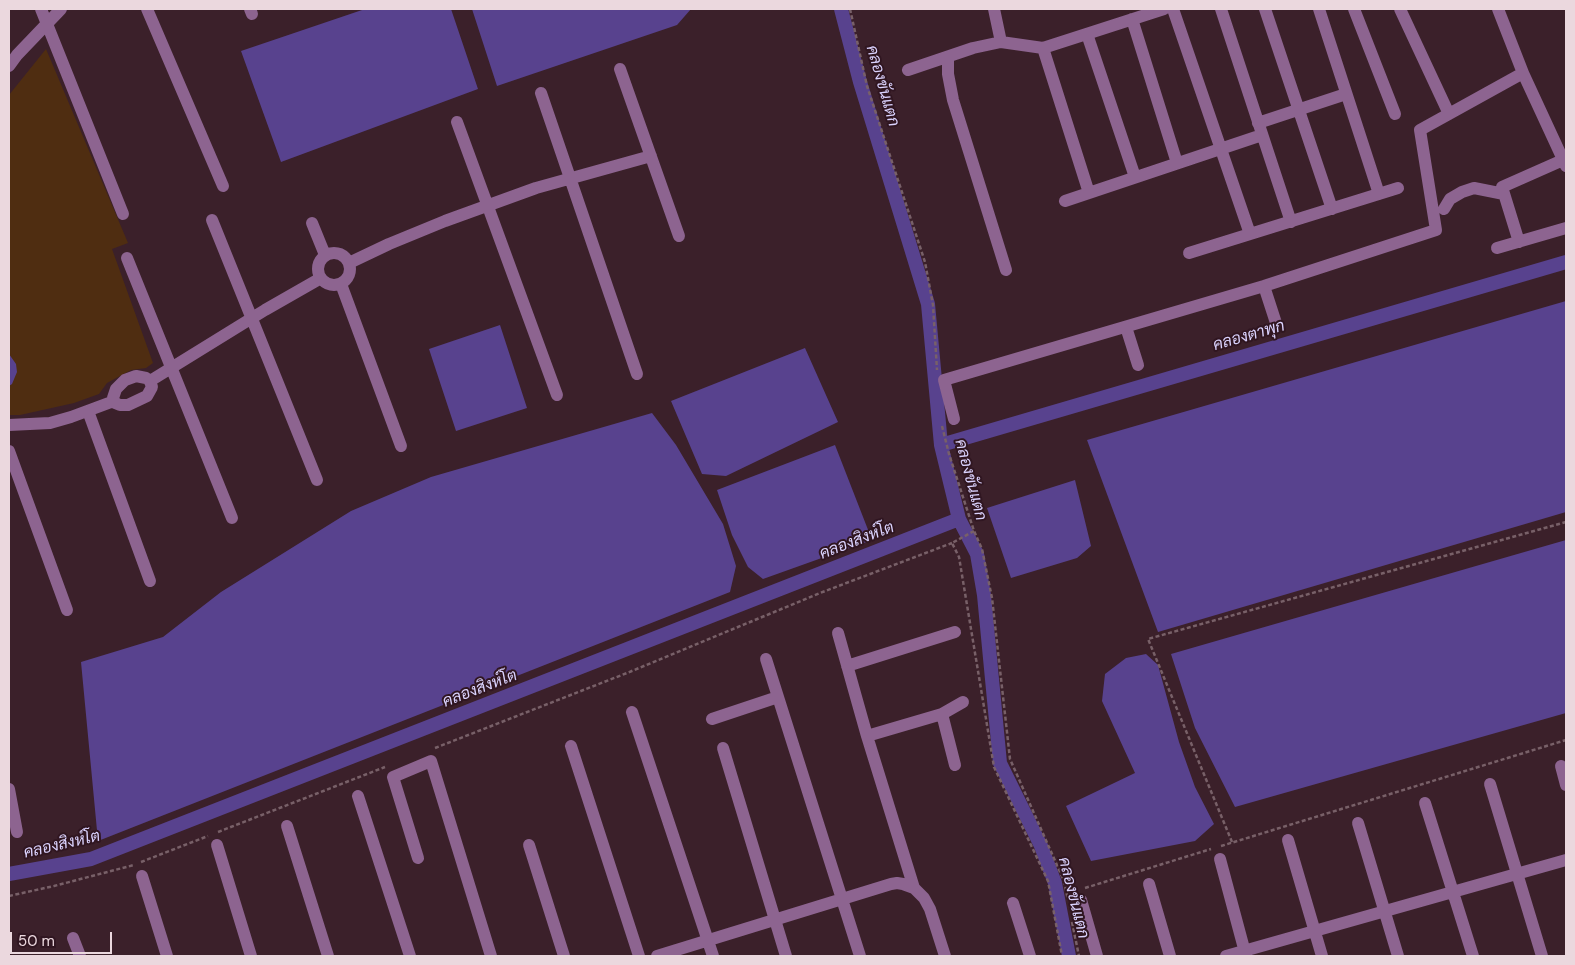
<!DOCTYPE html>
<meta charset="utf-8">
<style>
body{margin:0}
#map{position:relative;width:1575px;height:965px;overflow:hidden;background:#3b202a;font-family:"DM Sans",sans-serif}
canvas{display:block}
.frame{position:absolute;inset:0;border:10px solid #ebd8de;pointer-events:none}
.scale{position:absolute;left:10px;top:932px;width:102px;height:22px;box-sizing:border-box;border:2px solid #ebd8de;border-top:0;padding-left:6px;font-size:15px;line-height:18px;white-space:nowrap;color:#ebd8de;-webkit-text-stroke:4px #301621;paint-order:stroke}
</style>
<div id="map">
<canvas width="1575" height="965"></canvas>
<div class="frame"></div>
<div class="scale">50 m</div>
</div>
<script>
const c = document.querySelector('canvas').getContext('2d');
c.lineJoin = 'round';
function fill(path, color) { c.fillStyle = color; c.fill(path, 'evenodd'); }
const shape = rows => new Path2D(rows.map(r => 'M' + r).join(''));
function trace(path, color, width, dash) { c.strokeStyle = color; c.lineWidth = width; c.lineCap = dash ? 'butt' : 'round'; c.setLineDash(dash || []); c.stroke(path); }
function write(font, color, halo, rows, align = 'center') {
  c.font = font + ' "DM Sans",Sarabun,sans-serif'; c.lineWidth = 4; c.setLineDash([]); c.textBaseline = 'middle'; c.strokeStyle = halo; c.fillStyle = color; for (const [text, x, y, turn = 0] of rows) {
    c.save(); c.translate(x, y); c.rotate((+turn || 0) * Math.PI / 180); c.textAlign = isNaN(turn) ? turn : align; if (halo) c.strokeText(text, 0, 0); c.fillText(text, 0, 0); c.restore();
  }
}
fill(shape([
 [46,49,128,243,112,249,153,363,146,368,131,370,107,383,99,394,74,403,20,415,9,415,9,95]
]), '#4f2d11');
fill(shape([
 [365,9,451,9,478,89,281,162,241,51],
 [472,9,691,9,677,25,497,86],
 [1566,301,1566,512,1158,632,1087,440],
 [500,325,527,408,456,431,429,349],
 [805,348,838,422,726,476,702,474,671,401],
 [9,354,16,364,17,372,12,384,9,386],
 [652,413,676,445,723,524,736,566,730,592,98,841,81,662,163,637,221,592,351,511,431,477],
 [835,445,872,540,763,579,748,567,732,535,717,490],
 [1075,480,1091,546,1077,558,1011,578,987,508],
 [1566,540,1566,713,1235,807,1195,728,1171,654],
 [1146,654,1158,665,1179,742,1195,787,1214,824,1195,841,1091,861,1066,806,1135,773,1102,701,1105,674,1126,658]
]), '#58428e');
trace(shape([
 [841,9,860,82,928,304,941,445,959,519,977,554,984,595,1000,763,1041,846,1055,883,1069,956],
 [941,445,1566,262],
 [9,874,91,859,959,519]
]), '#58428e', 14);
trace(shape([
 [850,9,867,86,925,262,933,305,937,370],
 [942,426,949,454,974,531,982,549,992,598,1010,759,1064,881,1068,900],
 [974,531,952,543,959,557,994,767,1048,881,1062,956],
 [435,748,627,673,820,593,952,543],
 [218,832,385,767],
 [1232,842,1148,639,1566,522],
 [1221,846,1566,740],
 [141,862,208,836],
 [1085,888,1211,849],
 [9,896,54,886,134,865],
 [1072,922,1079,956]
]), '#786068', 2.5, [4, 2.5]);
trace(shape([
 [41,9,123,214],
 [147,9,223,186],
 [250,9,252,14],
 [994,9,1001,42],
 [1173,9,1250,234],
 [1221,9,1291,222],
 [1265,9,1332,209],
 [1319,9,1379,194],
 [1354,9,1395,114],
 [1400,9,1449,114],
 [1498,9,1523,73],
 [1132,19,1177,163],
 [1087,34,1135,177],
 [1043,48,1089,193],
 [948,57,948,74,953,100,1006,270],
 [9,66,17,55,61,9],
 [620,69,679,236],
 [908,70,973,48,1001,42,1043,48,1164,9],
 [541,93,637,374],
 [457,122,557,395],
 [1258,123,1346,94],
 [1065,201,1262,135],
 [1444,209,1450,199,1462,192,1474,188,1504,194],
 [212,220,317,480],
 [312,223,325,255],
 [1519,242,1502,187,1563,160],
 [1497,248,1566,228],
 '318 269a16 16 0 1 1 32 0a16 16 0 1 1-32 0Z',
 [1189,253,1398,188],
 [127,258,232,518],
 [349,263,389,244,445,221,536,188,651,156],
 [341,284,401,446],
 [1264,286,1276,323],
 [1126,327,1138,365],
 [136,376,146,378,150,381,152,387,147,396,128,405,120,405,115,403,113,398,116,389,125,380,136,376],
 [150,381,265,310,321,278],
 [88,411,150,581],
 [954,419,944,380,1264,286,1436,230,1420,130,1523,73,1566,166],
 [9,425,50,423,71,417,114,401],
 [9,451,67,610],
 [838,633,867,736,914,888],
 [766,659,860,956],
 [847,666,955,632],
 [632,712,713,956],
 [942,714,955,765],
 [712,719,778,697],
 [867,736,942,714,963,702],
 [571,746,639,956],
 [723,748,786,956],
 [1561,766,1566,785],
 [1490,784,1542,956],
 [9,789,17,832],
 [358,796,410,956],
 [1425,803,1473,956],
 [1358,823,1398,956],
 [287,826,328,956],
 [1288,840,1322,956],
 [217,845,251,956],
 [529,845,564,956],
 [418,858,393,777,431,761,491,956],
 [1220,859,1246,956],
 [142,876,167,956],
 [1149,884,1170,956],
 [1081,900,1097,956],
 [1013,903,1030,956],
 [73,938,80,956],
 [657,956,891,884,897,883,903,884,914,888,924,898,930,909,945,956],
 [1226,956,1566,860]
]), '#8d6490', 12);
write('italic 16px', '#dad2fd', '#301621', [
 ["คลองขันแตก",882,86,74],
 ["คลองตาพุก",1249,336,-16],
 ["คลองขันแตก",970,480,75],
 ["คลองสิงห์โต",857,541,-21],
 ["คลองสิงห์โต",480,689,-21],
 ["คลองสิงห์โต",62,845,-13],
 ["คลองขันแตก",1073,898,76]
]);
</script>
